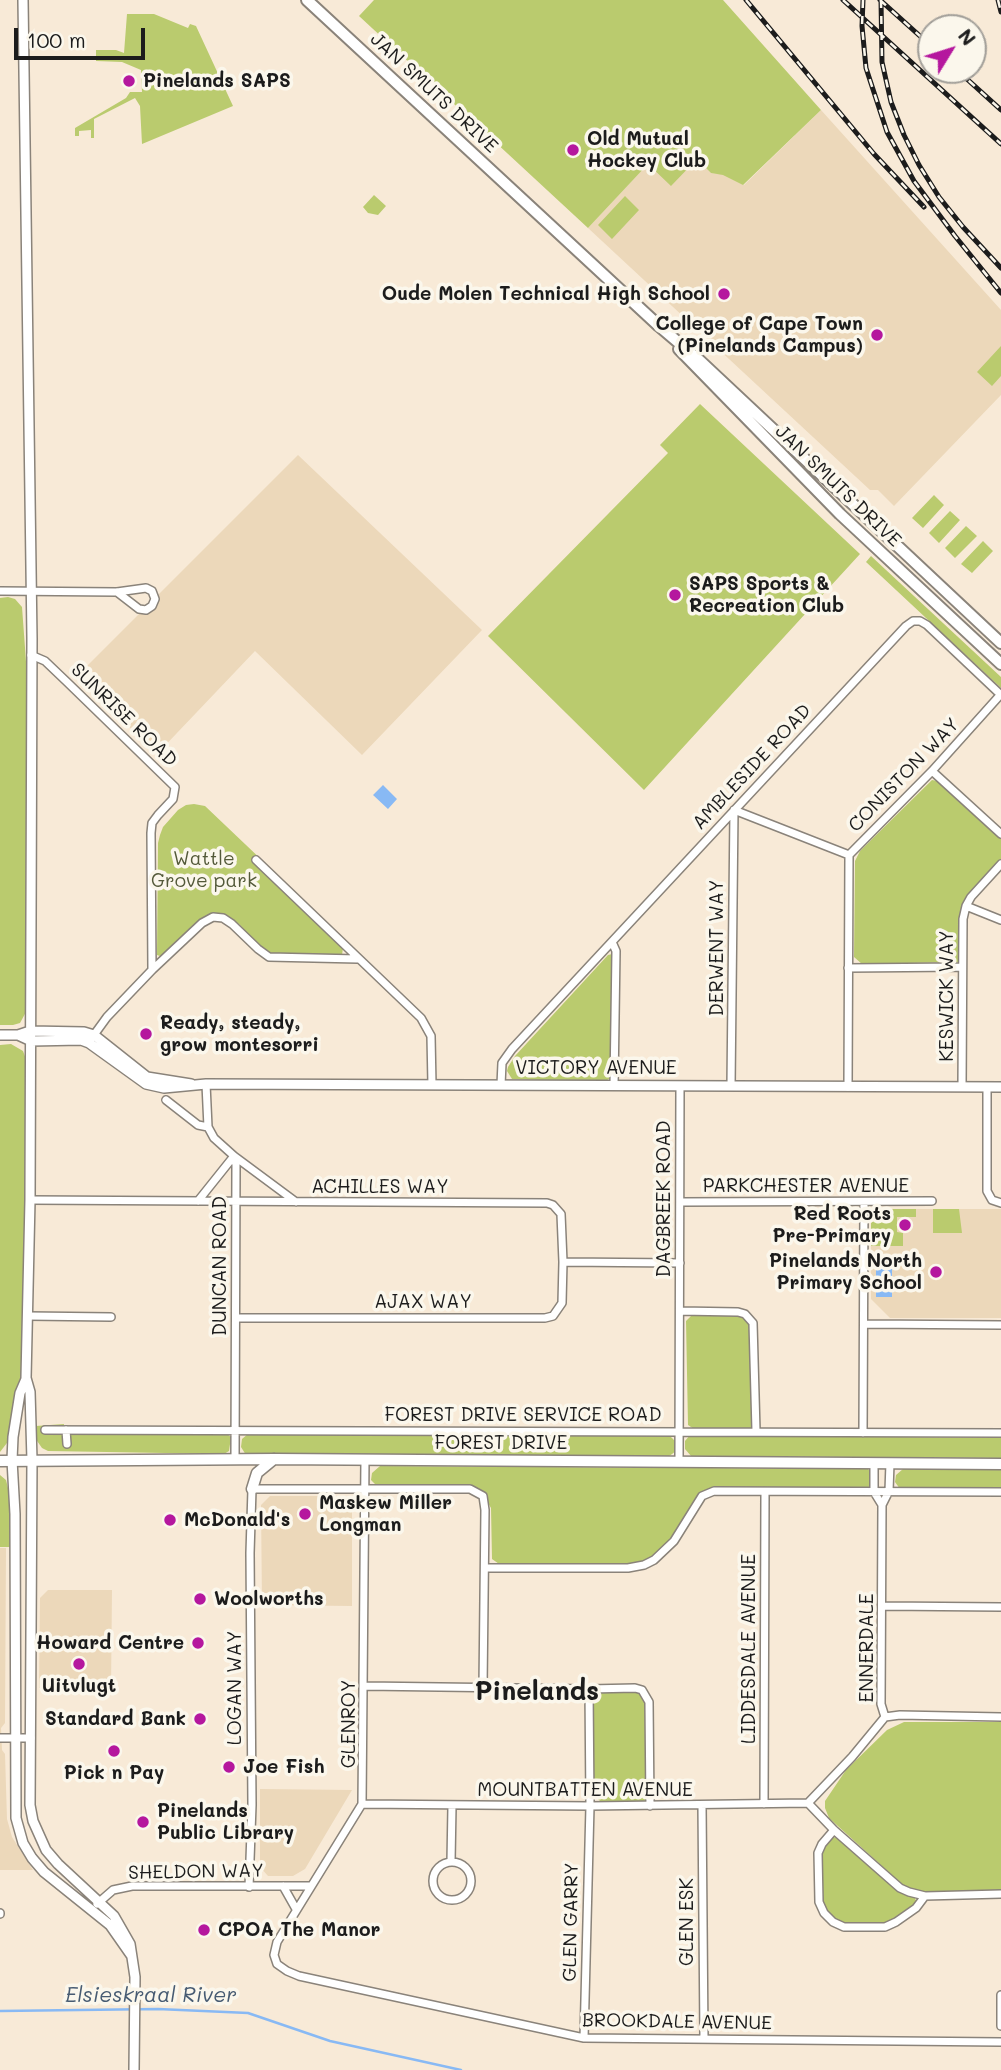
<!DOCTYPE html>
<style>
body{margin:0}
#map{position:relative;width:1001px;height:2070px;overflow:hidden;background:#f8ead7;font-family:Mali,sans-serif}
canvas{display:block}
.north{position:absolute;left:917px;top:14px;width:70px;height:70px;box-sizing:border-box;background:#fbf7ec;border:2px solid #a29f99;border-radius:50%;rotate:52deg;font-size:19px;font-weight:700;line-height:28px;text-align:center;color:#1c1c1c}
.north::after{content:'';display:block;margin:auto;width:24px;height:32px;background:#b5179e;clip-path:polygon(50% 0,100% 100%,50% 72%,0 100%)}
.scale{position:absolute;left:14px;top:28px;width:131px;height:32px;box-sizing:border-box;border:4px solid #1c1c1c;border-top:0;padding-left:9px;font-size:21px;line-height:24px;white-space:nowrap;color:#1c1c1c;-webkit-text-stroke:5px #fbf7ec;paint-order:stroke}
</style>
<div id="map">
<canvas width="1001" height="2070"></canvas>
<div class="north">N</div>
<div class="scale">100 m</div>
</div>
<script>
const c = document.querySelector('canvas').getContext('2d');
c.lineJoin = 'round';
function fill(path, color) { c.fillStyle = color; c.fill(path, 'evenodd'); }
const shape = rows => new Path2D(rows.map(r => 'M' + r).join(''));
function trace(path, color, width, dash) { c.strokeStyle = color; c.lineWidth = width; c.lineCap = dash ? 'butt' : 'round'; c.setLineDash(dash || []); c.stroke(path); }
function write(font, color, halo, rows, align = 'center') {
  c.font = font + ' Mali,sans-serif'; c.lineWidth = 7; c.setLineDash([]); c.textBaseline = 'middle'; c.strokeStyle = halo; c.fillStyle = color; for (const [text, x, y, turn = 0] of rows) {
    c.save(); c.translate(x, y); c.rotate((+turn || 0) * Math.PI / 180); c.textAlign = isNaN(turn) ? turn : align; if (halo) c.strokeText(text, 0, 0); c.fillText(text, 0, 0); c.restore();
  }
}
fill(shape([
 [821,110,1001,310,1001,395,894,506,878,490,870,490,588,228,648,164,697,159,711,173,723,174,744,185],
 [298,455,482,630,362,755,255,651,157,754,77,676],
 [888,1209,1001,1209,1001,1318,890,1318,871,1299,871,1223],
 [270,1496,344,1496,352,1504,352,1606,262,1605,261,1505],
 [0,1548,6,1548,5,1723,1,1728,2,1750,5,1754,7,1819,12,1837,33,1870,0,1870],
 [48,1590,112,1590,111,1689,39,1688,40,1598],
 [260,1789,352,1790,305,1869,293,1876,268,1876,260,1867]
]), '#ecd8ba');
fill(shape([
 [374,0,723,0,821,110,743,185,723,175,711,173,697,159,671,186,648,164,588,228,359,16],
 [127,14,154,14,188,28,190,24,196,26,233,106,142,144,140,106,135,98,94,119,94,138,91,138,91,130,79,131,79,136,75,136,75,128,126,98,130,92,142,92,141,70,122,62,96,61,96,50,116,50,124,53],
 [374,195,386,206,378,215,368,213,363,207],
 [625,196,639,210,612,239,598,225],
 [1001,346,1001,376,992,386,977,372],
 [700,404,860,554,644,790,488,636,668,453,660,445],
 [934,495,944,505,923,528,912,518],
 [950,511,960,520,939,543,929,533],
 [966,526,977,536,955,558,945,548],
 [983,541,993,551,972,573,961,564],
 [871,556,1001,677,1001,688,866,562],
 [8,597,15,599,22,607,27,675,26,1012,20,1023,13,1025,0,1025,0,598],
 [932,780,937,781,1001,837,1001,863,968,899,962,958,959,962,862,964,854,957,855,861,860,851],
 [194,804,205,806,307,903,304,910,343,948,342,955,339,957,281,956,272,954,258,945,239,924,218,915,163,957,157,955,158,843,160,835,163,827,178,810,186,805],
 [612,954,614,956,612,1077,604,1082,512,1079,507,1071,508,1067,515,1056,608,955],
 [11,1044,23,1051,26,1059,27,1277,22,1368,10,1439,0,1452,0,1045],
 [888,1209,916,1209,916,1217,897,1217,897,1232,903,1233,903,1246,871,1246,871,1223],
 [933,1209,959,1209,962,1233,933,1233],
 [692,1315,746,1316,752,1325,754,1427,750,1429,694,1429,688,1425,686,1321],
 [64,1424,63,1434,227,1434,231,1437,229,1451,224,1454,48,1451,42,1448,35,1438,36,1426],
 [249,1433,670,1436,676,1442,676,1451,668,1457,246,1455,241,1447,242,1439],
 [690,1435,1001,1438,1001,1458,691,1456,685,1449,685,1441],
 [380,1466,868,1469,872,1473,872,1486,867,1489,708,1491,682,1532,658,1556,636,1565,502,1566,492,1559,491,1508,481,1491,377,1486,371,1480,372,1473],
 [903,1469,1001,1469,1001,1489,900,1489,895,1482,896,1475],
 [0,1475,6,1480,11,1500,12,1547,0,1547],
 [602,1691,638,1692,646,1702,648,1798,642,1803,601,1802,593,1794,593,1698],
 [904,1722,1001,1722,1001,1891,931,1893,912,1890,903,1885,829,1818,825,1808,825,1801,846,1770,887,1730],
 [831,1837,839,1838,914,1896,917,1903,904,1915,885,1924,847,1924,836,1920,828,1913,822,1903,820,1853]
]), '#bacb6e');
fill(shape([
 [383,785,397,799,388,809,373,795],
 [876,1264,892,1264,892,1297,876,1297]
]), '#88b9f4');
trace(shape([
 [0,2011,158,2009,248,2013,330,2041,461,2070]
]), '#88b9f4', 2.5);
const minor = shape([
 [0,591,117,592,146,588,152,591,155,599,152,606,146,610,139,609,117,592],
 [31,655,45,661,67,682,175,787,173,799,158,815,152,823,151,833,152,970],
 [932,771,1001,834],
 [256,860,421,1018,431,1036,432,1085],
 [966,906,1001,920],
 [612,942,616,951,614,1085],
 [848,968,962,967],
 [91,1039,107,1017,152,970,202,923,213,917,223,918,232,924,258,949,269,957,358,959],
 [206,1084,208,1127,214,1138,234,1156,236,1165,235,1459],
 [501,1085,502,1063,512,1049,906,626,913,621,920,621,927,625,1001,695],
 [731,1086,734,810,849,855],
 [848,1087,849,855,932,771,1001,694],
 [962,1087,963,919,966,906,971,897,1001,864],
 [987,1088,987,1191,992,1200,1001,1203],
 [166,1100,198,1125,208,1127],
 [30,1200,547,1203,553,1205,561,1214,563,1262,680,1263],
 [198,1201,234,1156,296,1202],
 [680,1202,932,1201],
 [680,1311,738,1312,745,1314,753,1323,756,1431],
 [28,1316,111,1317],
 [236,1318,545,1318,553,1316,562,1303,563,1262],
 [865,1324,1001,1325],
 [45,1430,1001,1433],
 [66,1430,67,1444],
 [863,1433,864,1203],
 [365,1459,362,1804,277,1942,274,1955,277,1964,287,1971,299,1976,584,2038,1001,2042],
 [679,1461,680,1086],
 [874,1463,874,1492,882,1505],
 [485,1568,628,1568,644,1565,654,1560,674,1541,702,1496,714,1491,1001,1492],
 [882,1606,1001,1607],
 [365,1686,589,1689,635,1688,642,1690,649,1702,650,1806],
 [885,1717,881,1704,882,1505,889,1491,890,1463],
 [885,1717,900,1715,1001,1717],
 [0,1738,31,1738],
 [808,1803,834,1830,900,1888,909,1892,925,1896,1001,1894],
 [808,1803,852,1757,885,1717],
 [362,1804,590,1806,808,1803],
 [764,1804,765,1493],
 [702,1805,704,2039],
 [834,1830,822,1844,818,1853,819,1902,824,1913,833,1922,844,1927,885,1927,896,1922,916,1908,925,1896],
 '433 1881a19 19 0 1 1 38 0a19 19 0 1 1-38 0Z',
 [451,1862,452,1806],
 [283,1886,296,1909],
 [249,1887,252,1805,250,1553,252,1489,470,1489,483,1496,485,1510,483,1687],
 [97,1904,113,1890,132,1886,310,1886],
 [0,1913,0,1914],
 [1001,1995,1001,2026],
 [584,2038,590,1806,589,1689]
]);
const tertiary = shape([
 [23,0,32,638,30,1200,26,1378,30,1392,32,1460,30,1805,33,1821,46,1850,58,1864,114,1916,130,1944,135,1977,134,2070],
 [0,1035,18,1035,30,1031,84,1032,94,1035,147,1077,191,1084],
 [18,1035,31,1041,81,1040,89,1043,146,1084,164,1088,206,1084,1001,1087],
 [26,1379,20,1393,13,1437,12,1460,15,1514,16,1818,23,1843,32,1858,44,1872,110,1925,131,1955]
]);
const secondary = shape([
 [0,1461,275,1459,1001,1464],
 [252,1489,257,1473,274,1459]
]);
const primary = shape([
 [307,0,659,326,699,360,1001,643],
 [679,349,840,514,1001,664]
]);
trace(minor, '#8a837a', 10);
trace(tertiary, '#8a837a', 12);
trace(secondary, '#8a837a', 13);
trace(primary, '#8a837a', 14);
trace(minor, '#fff', 7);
trace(tertiary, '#fff', 9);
trace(secondary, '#fff', 10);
trace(primary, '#fff', 10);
const rail = shape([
 [746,0,874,154,924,207],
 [843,0,1001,144],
 [863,0,862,26,866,68,887,132,914,181,955,236,1001,293],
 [880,0,931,46],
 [881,0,882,62,891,102,904,135,919,165,939,197,963,227,1001,268],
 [998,0,1001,12],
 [957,70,1001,110]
]);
trace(rail, '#1c1c1c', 5);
trace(rail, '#fbf7ec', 2.5, [8]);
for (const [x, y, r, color] of [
 [129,81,7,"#b5179e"],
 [573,150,7,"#b5179e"],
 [724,294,7,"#b5179e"],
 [877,335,7,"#b5179e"],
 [675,595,7,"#b5179e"],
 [146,1034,7,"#b5179e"],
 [905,1225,7,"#b5179e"],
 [936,1272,7,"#b5179e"],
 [305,1514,7,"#b5179e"],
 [170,1520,7,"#b5179e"],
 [200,1599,7,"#b5179e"],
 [198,1643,7,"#b5179e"],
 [79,1664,7,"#b5179e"],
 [200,1719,7,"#b5179e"],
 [114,1751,7,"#b5179e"],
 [229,1767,7,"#b5179e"],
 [143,1822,7,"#b5179e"],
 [204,1930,7,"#b5179e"]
]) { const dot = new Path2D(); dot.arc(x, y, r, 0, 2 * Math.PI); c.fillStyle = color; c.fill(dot); trace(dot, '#fbf7ec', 2.5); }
write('bold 19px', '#1c1c1c', '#fbf7ec', [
 ["Pinelands SAPS",143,81],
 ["Old Mutual",587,139],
 ["Hockey Club",587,161],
 ["Oude Molen Technical High School",710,294,"right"],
 ["College of Cape Town",863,324,"right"],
 ["(Pinelands Campus)",863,346,"right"],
 ["SAPS Sports &",689,584],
 ["Recreation Club",689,606],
 ["Ready, steady,",160,1023],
 ["grow montesorri",160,1045],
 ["Red Roots",891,1214,"right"],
 ["Pre-Primary",891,1236,"right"],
 ["Pinelands North",922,1261,"right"],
 ["Primary School",922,1283,"right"],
 ["Maskew Miller",319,1503],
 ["Longman",319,1525],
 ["McDonald's",184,1520],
 ["Woolworths",214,1599],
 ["Howard Centre",184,1643,"right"],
 ["Uitvlugt",79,1686,"center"],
 ["Standard Bank",186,1719,"right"],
 ["Joe Fish",243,1767],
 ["Pick n Pay",114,1773,"center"],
 ["Pinelands",157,1811],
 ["Public Library",157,1833],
 ["CPOA The Manor",218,1930]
], 'left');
write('19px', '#1c1c1c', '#fbf7ec', [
 ["JAN SMUTS DRIVE",434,93,43],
 ["JAN SMUTS DRIVE",838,486,44],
 ["SUNRISE ROAD",124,715,44],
 ["AMBLESIDE ROAD",752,767,-47],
 ["CONISTON WAY",904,775,-46],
 ["DERWENT WAY",717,948,-90],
 ["KESWICK WAY",947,996,-90],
 ["VICTORY AVENUE",596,1068],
 ["PARKCHESTER AVENUE",806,1186],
 ["ACHILLES WAY",380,1187],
 ["DAGBREEK ROAD",664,1199,-90],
 ["DUNCAN ROAD",220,1266,-90],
 ["AJAX WAY",423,1302],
 ["FOREST DRIVE SERVICE ROAD",523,1415],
 ["FOREST DRIVE",501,1443],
 ["ENNERDALE",867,1648,-90],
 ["LIDDESDALE AVENUE",749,1649,-90],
 ["LOGAN WAY",235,1688,-90],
 ["GLENROY",349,1724,-90],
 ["MOUNTBATTEN AVENUE",585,1790],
 ["SHELDON WAY",196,1872,-1],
 ["GLEN GARRY",571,1922,-89],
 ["GLEN ESK",687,1922,-90],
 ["BROOKDALE AVENUE",677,2022,1]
]);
write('19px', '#535939', '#fbf7ec', [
 ["Wattle",204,859],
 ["Grove park",204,881]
]);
write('italic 21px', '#475b72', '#fbf7ec', [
 ["Elsieskraal River",151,1996]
]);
write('bold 26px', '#1c1c1c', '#fbf7ec', [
 ["Pinelands",537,1692]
]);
</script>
